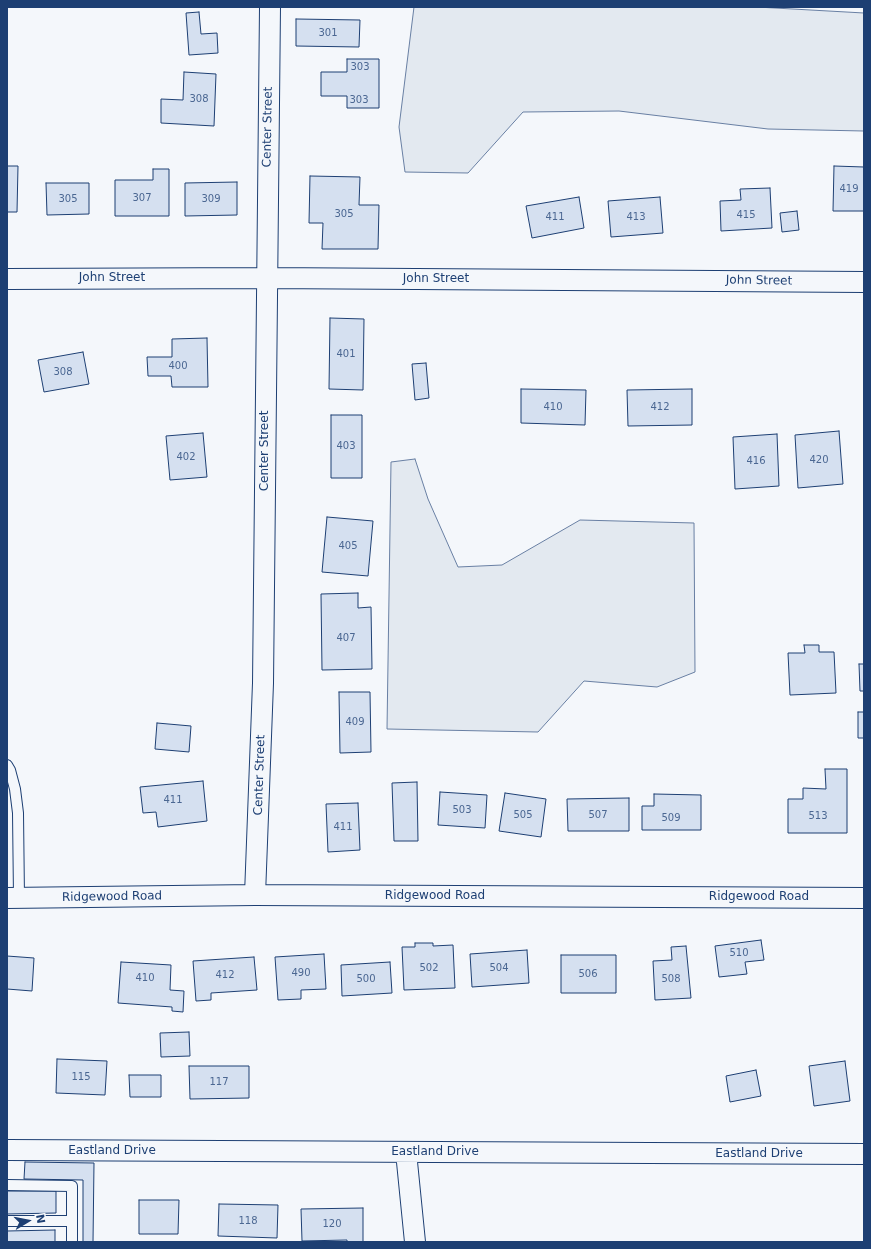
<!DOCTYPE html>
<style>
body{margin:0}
#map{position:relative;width:871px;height:1249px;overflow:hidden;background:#f4f7fb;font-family:"DejaVu Sans",sans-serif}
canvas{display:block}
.frame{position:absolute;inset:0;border:8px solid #1d3f73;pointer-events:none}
.north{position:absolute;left:8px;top:1201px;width:40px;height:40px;-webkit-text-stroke:3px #f4f7fb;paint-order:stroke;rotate:80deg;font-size:11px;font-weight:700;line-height:16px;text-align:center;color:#1d3f73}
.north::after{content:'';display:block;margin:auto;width:14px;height:18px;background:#1d3f73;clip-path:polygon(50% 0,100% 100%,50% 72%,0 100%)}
</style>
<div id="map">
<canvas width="871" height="1249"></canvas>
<div class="frame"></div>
<div class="north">N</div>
</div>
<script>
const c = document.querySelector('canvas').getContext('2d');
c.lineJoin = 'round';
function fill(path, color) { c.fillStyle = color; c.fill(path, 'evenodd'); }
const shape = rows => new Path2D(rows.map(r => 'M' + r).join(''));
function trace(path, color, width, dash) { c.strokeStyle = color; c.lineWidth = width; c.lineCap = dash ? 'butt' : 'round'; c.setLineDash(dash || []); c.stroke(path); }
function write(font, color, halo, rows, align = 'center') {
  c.font = font + ' "DejaVu Sans",sans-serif'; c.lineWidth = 3; c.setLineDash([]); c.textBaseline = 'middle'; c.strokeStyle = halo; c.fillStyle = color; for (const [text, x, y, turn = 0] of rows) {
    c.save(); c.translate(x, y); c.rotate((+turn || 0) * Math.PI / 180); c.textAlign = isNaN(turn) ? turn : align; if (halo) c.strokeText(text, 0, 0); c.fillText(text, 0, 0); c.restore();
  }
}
const green = shape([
 [414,7,757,7,864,13,864,131,768,129,619,111,523,112,468,173,405,172,399,127,414,7],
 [415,459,428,499,458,567,502,565,580,520,694,523,695,672,657,687,584,681,538,732,387,729,391,462,415,459]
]);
fill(green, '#e3e9f0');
trace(green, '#687fa3', 1);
const building = shape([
 [199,12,201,34,217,33,218,53,189,55,186,13,199,12],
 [296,19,360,20,359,47,296,46,296,19],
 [347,59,379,59,379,108,347,108,347,96,321,96,321,72,347,72,347,59],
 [184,72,216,74,214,126,161,123,161,99,183,100,184,72],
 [7,166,18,166,17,212,7,212,7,166],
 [834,166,864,167,864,211,833,211,834,166],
 [153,169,169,169,169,216,115,216,115,180,153,180,153,169],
 [310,176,360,177,359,205,379,205,378,249,322,249,323,223,309,223,310,176],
 [237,182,237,215,185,216,185,183,237,182],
 [46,183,89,183,89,214,47,215,46,183],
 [770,188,772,228,721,231,720,201,741,200,740,189,770,188],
 [579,197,584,228,532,238,526,206,579,197],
 [660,197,663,233,611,237,608,201,660,197],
 [797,211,799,230,782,232,780,213,797,211],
 [330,318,364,319,363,390,329,389,330,318],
 [207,338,208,387,172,387,171,376,148,376,147,357,172,357,172,339,207,338],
 [83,352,89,384,44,392,38,360,83,352],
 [426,363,429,398,415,400,412,364,426,363],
 [521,389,586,390,585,425,521,423,521,389],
 [692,389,692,425,628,426,627,390,692,389],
 [331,415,362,415,362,478,331,478,331,415],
 [839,431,843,484,798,488,795,435,839,431],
 [203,433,207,477,170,480,166,436,203,433],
 [777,434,779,486,735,489,733,437,777,434],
 [327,517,373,521,368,576,322,572,327,517],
 [358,593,358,608,371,607,372,669,322,670,321,594,358,593],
 [804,645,819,645,819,652,834,652,836,693,790,695,788,653,805,653,804,645],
 [859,664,864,664,864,691,860,691,859,664],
 [339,692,370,692,371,752,340,753,339,692],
 [858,712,864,712,864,738,858,738,858,712],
 [157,723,191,726,189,752,155,749,157,723],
 [825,769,847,769,847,833,788,833,788,799,803,799,803,788,826,789,825,769],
 [203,781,207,821,158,827,156,812,143,813,140,787,203,781],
 [417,782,418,841,394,841,392,783,417,782],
 [440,792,487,795,485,828,438,825,440,792],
 [505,793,546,799,541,837,499,831,505,793],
 [654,794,701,795,701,830,642,830,642,806,654,806,654,794],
 [629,798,629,831,568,831,567,799,629,798],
 [358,803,360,850,328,852,326,804,358,803],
 [761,940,764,960,745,962,747,974,719,977,715,946,761,940],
 [415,943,433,943,433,946,453,945,455,988,404,990,402,947,415,947,415,943],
 [686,946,691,998,655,1000,653,961,672,960,671,947,686,946],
 [527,950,529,983,472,987,470,954,527,950],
 [324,954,326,989,301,990,301,999,278,1000,275,957,324,954],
 [561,955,616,955,616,993,561,993,561,955],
 [7,956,34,958,32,991,7,989,7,956],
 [254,957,257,990,211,993,211,1000,196,1001,193,961,254,957],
 [121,962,171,965,170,990,184,991,183,1012,172,1011,172,1007,118,1003,121,962],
 [390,962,392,993,342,996,341,965,390,962],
 [189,1032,190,1056,161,1057,160,1033,189,1032],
 [57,1059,107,1061,105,1095,56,1093,57,1059],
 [845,1061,850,1101,814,1106,809,1066,845,1061],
 [189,1066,249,1066,249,1098,190,1099,189,1066],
 [756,1070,761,1096,730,1102,726,1076,756,1070],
 [129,1075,161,1075,161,1097,130,1097,129,1075],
 [25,1162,94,1163,93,1242,83,1242,83,1180,24,1179,25,1162],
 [7,1191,56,1191,56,1213,7,1214,7,1191],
 [139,1200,179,1200,178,1234,139,1234,139,1200],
 [219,1204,278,1205,277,1238,218,1236,219,1204],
 [363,1208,363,1242,347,1242,347,1240,302,1241,301,1209,363,1208],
 [55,1230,55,1242,7,1242,7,1231,55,1230]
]);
fill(building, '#d5e0f0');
trace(building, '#1d3f73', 1);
const service = shape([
 [7,765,10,770,15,789,18,813,19,898],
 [7,1185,72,1186,72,1242],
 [7,1221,72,1221]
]);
const minor = shape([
 [7,279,266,278,864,282],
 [255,895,263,683,270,7],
 [7,898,255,895,864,898],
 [7,1150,864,1154],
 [406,1152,415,1242]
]);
trace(service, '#1d3f73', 12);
trace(minor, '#1d3f73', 22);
trace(service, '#f4f7fb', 10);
trace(minor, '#f4f7fb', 20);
write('10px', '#4b6792', null, [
 ["301",328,33],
 ["303",360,67],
 ["308",199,99],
 ["303",359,100],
 ["419",849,189],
 ["307",142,198],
 ["305",68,199],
 ["309",211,199],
 ["305",344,214],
 ["415",746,215],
 ["411",555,217],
 ["413",636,217],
 ["401",346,354],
 ["400",178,366],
 ["308",63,372],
 ["410",553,407],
 ["412",660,407],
 ["403",346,446],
 ["402",186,457],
 ["420",819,460],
 ["416",756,461],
 ["405",348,546],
 ["407",346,638],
 ["409",355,722],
 ["411",173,800],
 ["503",462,810],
 ["505",523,815],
 ["507",598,815],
 ["513",818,816],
 ["509",671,818],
 ["411",343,827],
 ["510",739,953],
 ["502",429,968],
 ["504",499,968],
 ["490",301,973],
 ["506",588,974],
 ["412",225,975],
 ["410",145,978],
 ["500",366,979],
 ["508",671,979],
 ["115",81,1077],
 ["117",219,1082],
 ["118",248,1221],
 ["120",332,1224]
]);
write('12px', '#1d3f73', '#f4f7fb', [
 ["Center Street",268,127,-89],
 ["John Street",112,278],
 ["John Street",436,279],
 ["John Street",759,281,1],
 ["Center Street",265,451,-90],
 ["Center Street",260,775,-88],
 ["Ridgewood Road",435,896],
 ["Ridgewood Road",112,897,-1],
 ["Ridgewood Road",759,897],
 ["Eastland Drive",112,1151],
 ["Eastland Drive",435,1152],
 ["Eastland Drive",759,1154]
]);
</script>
